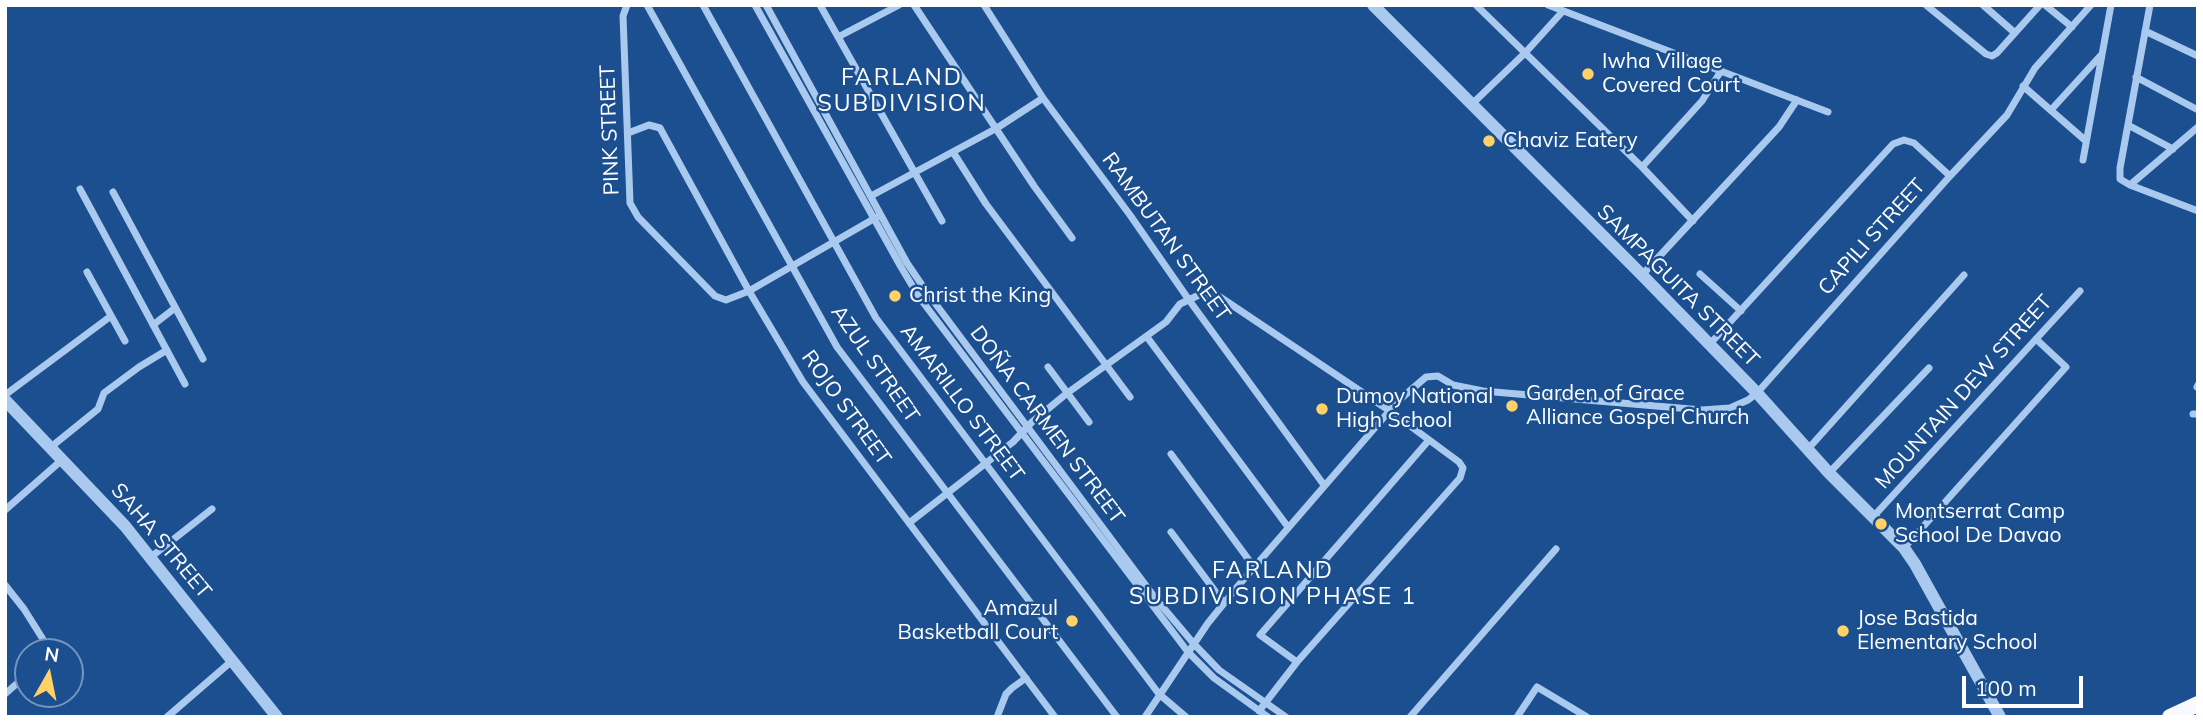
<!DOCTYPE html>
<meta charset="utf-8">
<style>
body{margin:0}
#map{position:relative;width:2203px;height:722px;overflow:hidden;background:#1b4f8f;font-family:Mulish,sans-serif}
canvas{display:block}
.frame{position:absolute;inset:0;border:7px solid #fff;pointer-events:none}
.north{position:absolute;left:14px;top:638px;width:70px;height:70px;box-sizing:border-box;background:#1b4f8f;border:2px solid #7695bc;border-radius:50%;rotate:9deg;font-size:19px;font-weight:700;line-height:28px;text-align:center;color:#fff}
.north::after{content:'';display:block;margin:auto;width:24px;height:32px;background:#ffd166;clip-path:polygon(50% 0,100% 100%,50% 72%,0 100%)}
.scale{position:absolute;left:1962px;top:676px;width:121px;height:32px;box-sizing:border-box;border:4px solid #fff;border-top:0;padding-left:9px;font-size:21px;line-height:24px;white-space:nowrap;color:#fff;-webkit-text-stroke:5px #1b4f8f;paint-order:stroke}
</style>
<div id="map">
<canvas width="2203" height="722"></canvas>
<div class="frame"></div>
<div class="north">N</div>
<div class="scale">100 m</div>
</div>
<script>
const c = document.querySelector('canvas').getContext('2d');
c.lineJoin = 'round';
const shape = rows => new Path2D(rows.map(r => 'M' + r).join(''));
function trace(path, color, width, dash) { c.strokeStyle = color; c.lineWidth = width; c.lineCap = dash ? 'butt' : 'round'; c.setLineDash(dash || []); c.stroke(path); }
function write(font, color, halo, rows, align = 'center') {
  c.font = font + ' Mulish,sans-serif'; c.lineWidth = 5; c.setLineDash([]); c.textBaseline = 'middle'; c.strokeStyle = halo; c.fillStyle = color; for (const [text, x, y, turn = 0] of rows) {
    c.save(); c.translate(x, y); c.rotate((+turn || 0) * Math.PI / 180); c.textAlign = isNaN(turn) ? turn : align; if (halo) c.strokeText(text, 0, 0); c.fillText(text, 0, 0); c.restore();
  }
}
trace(shape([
 [627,5,623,16,630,203,638,217,715,296,726,300,749,291,877,217],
 [647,5,837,347,1117,717],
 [703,5,876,318,1159,694,1186,717],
 [755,5,901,267,919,297,1188,652,1214,678,1268,717],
 [766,5,907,263,926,291,1156,599,1194,644,1219,670,1286,717],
 [820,5,942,221],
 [914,5,1034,186,1072,238],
 [984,5,1043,98,1130,215,1189,300,1324,485],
 [1476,5,1642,167,1693,221],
 [1548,5,1828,112],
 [1926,5,1986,54,1992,56,1997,53,2040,5],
 [1983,5,2015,33],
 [2045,5,2072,27],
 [2150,5,2120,168,2120,179,2130,185,2198,211],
 [2145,31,2198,56],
 [838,37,899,5],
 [2136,77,2198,110],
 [2023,86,2086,141],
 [1471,105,1525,53,1563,11],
 [2051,110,2102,54],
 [2128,125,2173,149],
 [628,133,649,125,660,128,749,291,803,382,1055,717],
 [953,152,986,204,1130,397],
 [2083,160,2111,5],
 [1642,167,1702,101,1721,71],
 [2130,185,2198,127],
 [80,189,185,384],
 [113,192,203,359],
 [871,196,997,128,1043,98],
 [87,272,125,341],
 [1700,274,1741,311],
 [1642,275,1779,127,1797,100],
 [153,325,175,308],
 [1147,337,1288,527],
 [1709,345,1893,144,1904,140,1914,143,1950,176],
 [1048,367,1089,422],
 [2197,387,2198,385],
 [5,395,111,316],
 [2193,414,2198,414],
 [51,447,98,409,104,393,139,367,167,350],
 [1808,449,1964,275],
 [1171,454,1254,567],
 [1829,473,1929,368],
 [5,510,63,459],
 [1873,517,2080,291],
 [909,523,1013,442,1032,422,1066,394,1166,322,1180,304,1201,294,1220,297,1390,411,1459,462,1463,468,1460,478,1297,662,1259,711],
 [1171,532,1224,603],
 [1904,548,2066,367,2036,339],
 [151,557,212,509],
 [5,585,24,609,51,652],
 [1297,662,1260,635,1429,440],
 [5,694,22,679],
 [167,717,233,660],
 [997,717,1006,694,1012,688,1026,678],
 [1145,717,1208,623,1238,586,1398,401,1426,377,1438,376,1453,385,1483,391,1702,410,1730,408,1748,400,1757,393,1950,176,2007,115,2035,68,2091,5],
 [1410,717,1556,549],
 [1517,717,1537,687,1587,717]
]), '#a9c9ee', 7);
trace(shape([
 [1373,5,1642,275,1757,393,1829,473,1904,548,1915,564,2000,717],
 [5,400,125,526,277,717]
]), '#a9c9ee', 12);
trace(shape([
 [2170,717,2198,704]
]), '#f8faff', 16);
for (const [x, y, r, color] of [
 [1588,74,7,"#ffd166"],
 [1489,141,7,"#ffd166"],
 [895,296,7,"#ffd166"],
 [1512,406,7,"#ffd166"],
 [1322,409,7,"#ffd166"],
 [1881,524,7,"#ffd166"],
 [1072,621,7,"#ffd166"],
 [1843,631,7,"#ffd166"]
]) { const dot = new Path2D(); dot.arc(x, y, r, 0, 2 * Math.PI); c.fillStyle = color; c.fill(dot); trace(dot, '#1b4f8f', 2.5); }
write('21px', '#fff', '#1b4f8f', [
 ["Iwha Village",1602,62],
 ["Covered Court",1602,86],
 ["Chaviz Eatery",1503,141],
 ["Christ the King",909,296],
 ["Garden of Grace",1526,394],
 ["Alliance Gospel Church",1526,418],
 ["Dumoy National",1336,397],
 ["High School",1336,421],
 ["Montserrat Camp",1895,512],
 ["School De Davao",1895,536],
 ["Amazul",1058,609,"right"],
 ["Basketball Court",1058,633,"right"],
 ["Jose Bastida",1857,619],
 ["Elementary School",1857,643]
], 'left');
write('21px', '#fff', '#1b4f8f', [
 ["PINK STREET",610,130,-92],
 ["RAMBUTAN STREET",1166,237,54],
 ["CAPILI STREET",1872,237,-48],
 ["SAMPAGUITA STREET",1678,286,45],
 ["AZUL STREET",875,364,55],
 ["MOUNTAIN DEW STREET",1964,392,-48],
 ["AMARILLO STREET",962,403,53],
 ["ROJO STREET",846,408,54],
 ["DOÑA CARMEN STREET",1047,425,53],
 ["SAHA STREET",161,541,50]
]);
c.letterSpacing = '2px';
write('23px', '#fff', '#1b4f8f', [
 ["FARLAND",902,78],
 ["SUBDIVISION",902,104],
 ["FARLAND",1273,571],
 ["SUBDIVISION PHASE 1",1273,597]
]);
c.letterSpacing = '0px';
</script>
